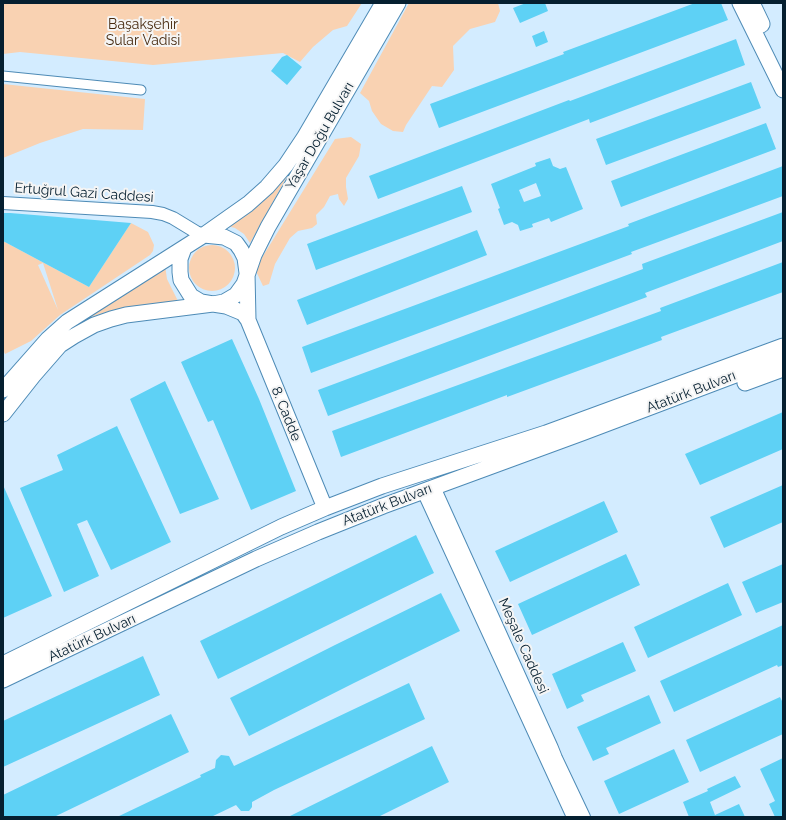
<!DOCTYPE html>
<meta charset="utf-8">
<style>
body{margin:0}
#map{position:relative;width:786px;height:820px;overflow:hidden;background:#d3ecff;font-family:Raleway,sans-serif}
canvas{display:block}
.frame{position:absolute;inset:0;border:4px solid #051f30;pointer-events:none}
</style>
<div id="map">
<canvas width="786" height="820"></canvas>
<div class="frame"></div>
</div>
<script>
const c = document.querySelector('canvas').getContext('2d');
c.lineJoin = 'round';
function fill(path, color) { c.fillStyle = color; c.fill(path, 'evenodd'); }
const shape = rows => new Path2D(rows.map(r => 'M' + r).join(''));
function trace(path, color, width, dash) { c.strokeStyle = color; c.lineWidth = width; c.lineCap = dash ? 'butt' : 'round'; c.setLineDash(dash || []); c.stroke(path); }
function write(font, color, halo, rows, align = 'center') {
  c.font = font + ' Raleway,sans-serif'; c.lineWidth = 4; c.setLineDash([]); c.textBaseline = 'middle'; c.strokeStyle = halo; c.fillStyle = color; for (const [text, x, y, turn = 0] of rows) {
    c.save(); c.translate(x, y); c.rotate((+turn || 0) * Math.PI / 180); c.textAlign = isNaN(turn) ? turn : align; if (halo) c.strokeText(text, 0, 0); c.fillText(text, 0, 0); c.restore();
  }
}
fill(shape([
 [3,3,362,3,347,26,333,30,313,47,300,62,283,53,153,65,20,52,3,54],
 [409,3,498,3,500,11,495,22,470,29,453,46,454,70,442,87,432,86,406,125,403,132,393,131,381,124,372,111,369,101,360,93],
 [3,84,145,99,143,130,83,129,40,143,3,158],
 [351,137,361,144,359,156,346,178,346,187,348,199,344,206,339,199,338,194,330,196,324,207,316,215,317,224,312,228,298,231,290,238,275,264,269,284,263,286,255,269,335,139],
 [289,173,250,243,244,234,235,228,227,226],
 [131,223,148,232,154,245,153,251,150,255,60,315,31,341,5,354,3,350,3,241,89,287],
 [43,263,58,310,38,265],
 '189 268a23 23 0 1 1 46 0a23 23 0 1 1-46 0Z',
 [165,265,167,279,178,301,106,312,85,319]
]), '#f9d2b2');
fill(shape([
 [526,3,545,3,548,11,520,23,513,8],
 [695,3,721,3,728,20,439,128,430,104,564,54,563,52],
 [544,31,548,42,536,47,532,36],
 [736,39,745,65,590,123,589,119,378,199,369,176,569,100,570,101],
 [287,55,302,67,287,85,271,71,282,57],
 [751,82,761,108,606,165,596,139],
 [766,123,776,149,621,207,611,181],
 [550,158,553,166,560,169,566,167,583,209,551,222,549,218,532,224,533,227,520,231,518,225,512,222,504,225,498,209,500,208,491,184,536,166,535,163],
 [536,183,541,196,524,202,519,190],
 [783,166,783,196,631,252,632,254,311,373,302,347,629,226,628,224],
 [462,186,472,212,316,270,307,244],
 [783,212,783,241,645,293,647,297,328,416,318,390,643,269,642,264],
 [3,213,10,213,131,223,89,287,3,241],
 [477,230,487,255,307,325,297,300],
 [783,262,783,292,661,337,662,340,507,397,507,395,341,457,332,431,661,311,660,308],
 [232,339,259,399,296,491,251,510,213,420,208,422,181,362],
 [165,381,219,499,180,514,130,399],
 [783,412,783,449,700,485,685,454],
 [117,426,171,542,111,570,87,520,77,524,99,576,64,592,20,488,63,470,57,455],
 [3,485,52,596,3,618],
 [783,485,783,522,724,548,710,517],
 [604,501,618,532,510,582,495,551],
 [416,535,434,573,218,679,200,641],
 [626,554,640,585,532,635,518,604],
 [783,564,783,602,756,613,742,582],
 [728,583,742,615,648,658,634,627],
 [441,593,460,631,354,683,249,736,230,698,335,645],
 [783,625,783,665,778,667,777,665,674,712,660,681],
 [623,642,636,671,581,695,584,701,567,709,552,674],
 [143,656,160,695,3,767,3,721],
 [409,683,425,719,274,790,252,802,252,807,249,811,241,811,236,805,211,817,117,817,201,777,200,775,215,768,216,760,221,755,229,756,234,766],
 [649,695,661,723,606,748,609,754,593,761,577,727],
 [780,697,783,703,783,734,700,772,686,740],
 [171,714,189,752,54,817,3,817,3,795],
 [432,746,449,782,378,817,288,817],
 [674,749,689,782,619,814,604,781],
 [783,758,783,817,775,817,769,804,775,801,760,769],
 [735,776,741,787,710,802,715,815,739,804,745,817,689,817,683,802,708,791,707,789]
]), '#5ed1f5');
const minor = shape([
 [3,76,141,90]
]);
const tertiary = shape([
 [3,203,152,212,163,214,173,218,196,232,204,235],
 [434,487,552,748,556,758,584,817],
 [423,491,573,817]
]);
const primary = shape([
 [740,3,783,90],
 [204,235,224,237,236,243,241,250,245,258,247,273,248,320],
 [184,248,180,259,180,272,181,280,191,296,201,302,213,304,224,302,236,295,244,284,254,255,268,227,398,3],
 [745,383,783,369],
 [3,390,48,339,67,322,204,235,248,204,267,187,286,165,304,138,383,3],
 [3,414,33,376,60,345,74,336,94,325,111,319,126,315,213,304,226,306,243,313,248,320,325,508],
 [3,664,281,527,325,508,382,486,546,433,783,346],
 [3,680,256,559,318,532,383,506,582,433,783,357]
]);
const motorway = shape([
 [751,3,761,24]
]);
trace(minor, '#4e8bb6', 11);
trace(tertiary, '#4e8bb6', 14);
trace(primary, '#4e8bb6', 17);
trace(motorway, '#4e8bb6', 19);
trace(minor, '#fff', 9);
trace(tertiary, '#fff', 12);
trace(primary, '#fff', 15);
trace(motorway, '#fff', 17);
write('14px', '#482b10', '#f5f5f5', [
 ["Başakşehir",143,25],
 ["Sular Vadisi",143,41]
]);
write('14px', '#051f30', '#f5f5f5', [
 ["Yaşar Doğu Bulvarı",320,136,-60],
 ["Ertuğrul Gazi Caddesi",84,193,4],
 ["Atatürk Bulvarı",691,392,-21],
 ["8. Cadde",286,414,68],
 ["Atatürk Bulvarı",387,505,-21],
 ["Atatürk Bulvarı",92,638,-25],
 ["Meşale Caddesi",523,646,66]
]);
</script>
